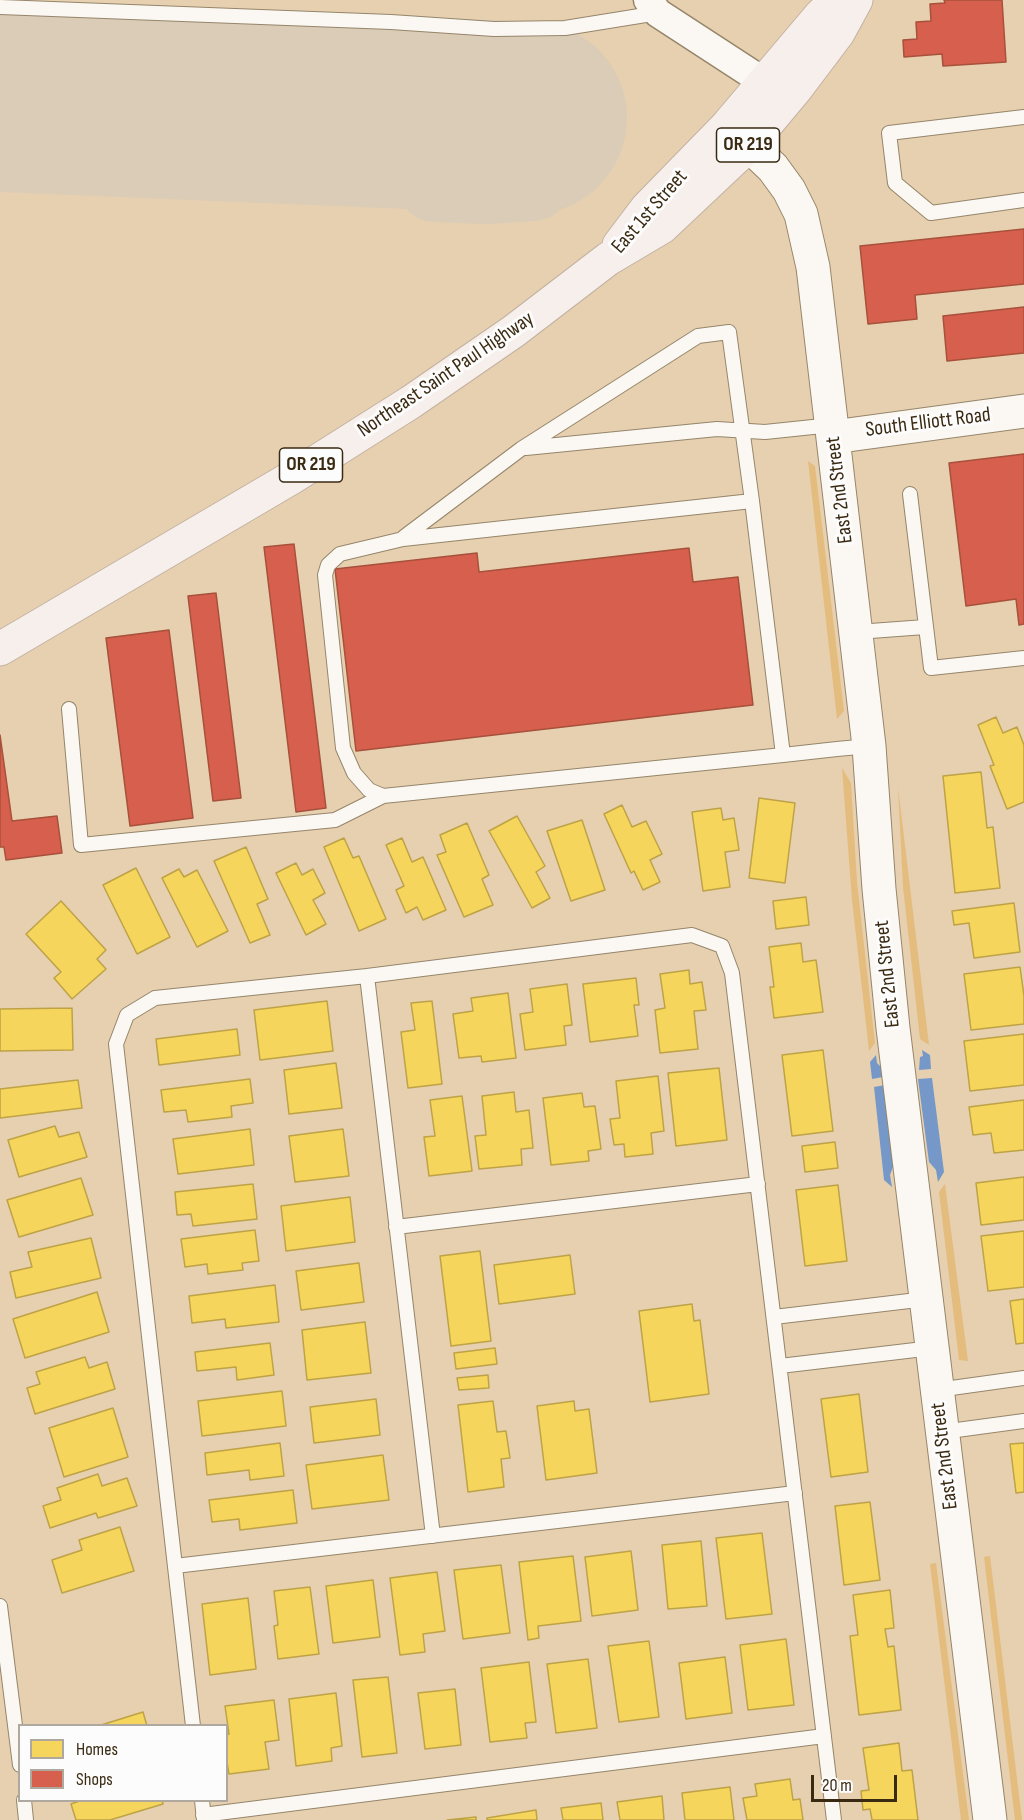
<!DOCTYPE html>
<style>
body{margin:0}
#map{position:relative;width:1024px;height:1820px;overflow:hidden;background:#e6d0b0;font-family:"Sofia Sans Condensed",sans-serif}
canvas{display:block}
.legend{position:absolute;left:18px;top:1724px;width:210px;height:78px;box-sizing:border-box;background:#fcfcfc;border:2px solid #aea89e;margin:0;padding:8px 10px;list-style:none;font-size:18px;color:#3a2a12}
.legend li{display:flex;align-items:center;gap:12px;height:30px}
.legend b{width:30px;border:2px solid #aea89e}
.scale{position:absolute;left:811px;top:1775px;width:86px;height:27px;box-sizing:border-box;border:3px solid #3a2a12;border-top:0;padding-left:8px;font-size:18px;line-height:21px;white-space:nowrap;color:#3a2a12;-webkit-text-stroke:4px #fcfcfc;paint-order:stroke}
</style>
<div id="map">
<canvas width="1024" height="1820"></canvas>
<ul class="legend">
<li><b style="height:16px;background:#f6d55c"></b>Homes</li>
<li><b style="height:16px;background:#d6604d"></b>Shops</li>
</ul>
<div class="scale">20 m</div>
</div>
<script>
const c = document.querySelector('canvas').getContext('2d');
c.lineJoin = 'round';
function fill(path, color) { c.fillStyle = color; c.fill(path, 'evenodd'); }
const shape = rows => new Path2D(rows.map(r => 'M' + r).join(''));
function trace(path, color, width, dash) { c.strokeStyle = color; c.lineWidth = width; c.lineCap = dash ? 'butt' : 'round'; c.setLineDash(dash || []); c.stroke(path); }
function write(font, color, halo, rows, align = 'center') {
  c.font = font + ' "Sofia Sans Condensed",sans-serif'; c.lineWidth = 6; c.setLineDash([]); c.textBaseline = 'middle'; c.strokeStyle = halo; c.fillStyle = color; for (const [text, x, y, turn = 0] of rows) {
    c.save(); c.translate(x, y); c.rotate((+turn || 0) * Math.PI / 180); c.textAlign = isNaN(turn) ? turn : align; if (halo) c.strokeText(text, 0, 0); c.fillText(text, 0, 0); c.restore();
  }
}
fill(shape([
 [808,461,815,466,844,711,837,719],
 [842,768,851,783,857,882,875,1043,869,1051,852,900],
 [898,787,929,1045,920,1039,903,887],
 [945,1184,968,1361,959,1360,939,1192],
 [990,1556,1022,1820,1015,1820,984,1557],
 [936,1563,969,1820,961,1820,930,1564]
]), '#e4bc7e');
fill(shape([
 [922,1050,930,1055,931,1069,919,1070,920,1057,923,1056],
 [876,1055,877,1063,881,1067,883,1077,872,1079,870,1062],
 [932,1078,944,1172,938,1182,936,1170,929,1162,918,1079],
 [885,1085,894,1164,890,1175,892,1187,884,1180,874,1087]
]), '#7598c9');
const homes = shape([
 [996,717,1003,733,1017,727,1024,745,1024,802,1007,809,990,766,994,765,978,725,996,717],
 [981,772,987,828,993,827,1000,888,955,893,943,776,981,772],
 [759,798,795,803,785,883,749,878,759,798],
 [622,805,632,827,646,821,662,854,650,860,660,882,643,890,634,871,631,873,604,814,622,805],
 [721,808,723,820,734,818,739,850,725,852,730,887,703,891,692,812,721,808],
 [517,816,545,866,536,872,550,898,532,908,489,831,517,816],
 [582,820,605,890,571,901,547,831,582,820],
 [467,823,489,875,482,879,493,905,464,917,437,855,446,852,440,835,467,823],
 [344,838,353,858,359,856,386,919,359,931,324,847,344,838],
 [402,838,412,862,423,857,446,910,423,920,417,907,406,913,396,890,404,886,386,845,402,838],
 [246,847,268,899,257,904,270,935,250,943,214,861,246,847],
 [296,863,302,875,313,869,325,893,313,900,326,924,306,935,276,873,296,863],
 [136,868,170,937,137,954,103,885,136,868],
 [179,869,184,877,197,870,228,931,197,947,162,878,179,869],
 [806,897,809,925,776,929,773,901,806,897],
 [61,901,106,950,97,959,106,969,72,999,54,978,61,972,26,934,61,901],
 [1014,903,1020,952,974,958,969,923,954,925,952,911,1014,903],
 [801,943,803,962,816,960,823,1012,774,1018,770,987,774,987,769,947,801,943],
 [1020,967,1024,996,1024,1024,971,1030,964,974,1020,967],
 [689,970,690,984,702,982,706,1010,694,1011,698,1049,660,1053,655,1010,665,1008,660,974,689,970],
 [636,978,639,1005,634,1005,638,1036,590,1042,583,984,636,978],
 [567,984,572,1025,564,1026,566,1045,525,1050,520,1014,533,1012,530,989,567,984],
 [508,993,516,1058,482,1062,481,1056,459,1058,453,1014,473,1011,471,998,508,993],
 [327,1001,333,1051,260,1060,254,1010,327,1001],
 [432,1001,442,1084,408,1088,401,1032,415,1030,411,1003,432,1001],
 [72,1008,73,1050,0,1051,0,1009,72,1008],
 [237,1029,240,1055,159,1065,156,1039,237,1029],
 [1024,1034,1024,1085,970,1091,964,1041,1024,1034],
 [823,1050,833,1131,792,1136,782,1055,823,1050],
 [336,1063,342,1108,289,1114,284,1070,336,1063],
 [719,1068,727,1140,676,1146,668,1073,719,1068],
 [658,1076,664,1131,651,1133,653,1154,625,1157,624,1144,614,1145,610,1119,620,1118,616,1081,658,1076],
 [250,1079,253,1103,231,1106,232,1117,188,1122,186,1110,164,1112,161,1090,250,1079],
 [78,1080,82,1108,0,1118,0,1089,78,1080],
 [514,1092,516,1112,529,1110,533,1148,521,1149,522,1165,479,1169,475,1136,486,1135,482,1096,514,1092],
 [582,1093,584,1107,595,1106,601,1149,588,1151,589,1161,551,1165,543,1098,582,1093],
 [462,1096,472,1171,429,1176,424,1137,435,1136,430,1100,462,1096],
 [1024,1100,1024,1150,994,1153,991,1133,973,1135,969,1107,1024,1100],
 [55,1126,59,1137,79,1132,87,1157,19,1177,8,1140,55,1126],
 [250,1129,254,1165,178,1174,173,1139,250,1129],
 [343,1129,349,1176,295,1182,289,1136,343,1129],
 [835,1142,838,1168,805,1172,802,1146,835,1142],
 [1024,1177,1024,1220,981,1225,976,1183,1024,1177],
 [81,1178,93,1215,19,1237,7,1200,81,1178],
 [253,1184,257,1219,193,1226,191,1214,177,1215,175,1192,253,1184],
 [838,1185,847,1261,805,1266,796,1190,838,1185],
 [350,1197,355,1242,286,1251,281,1206,350,1197],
 [255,1230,259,1261,242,1263,243,1270,208,1274,207,1264,185,1267,181,1239,255,1230],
 [1024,1231,1024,1287,988,1291,981,1236,1024,1231],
 [91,1238,101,1278,16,1298,10,1272,32,1267,28,1252,91,1238],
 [480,1251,491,1341,451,1346,440,1256,480,1251],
 [570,1255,575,1294,499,1304,494,1265,570,1255],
 [359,1263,364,1302,301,1310,296,1271,359,1263],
 [275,1285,279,1322,226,1328,225,1319,192,1323,189,1296,275,1285],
 [97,1292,109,1332,25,1358,13,1319,97,1292],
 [1024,1299,1024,1343,1016,1344,1010,1301,1024,1299],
 [692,1304,694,1321,700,1320,709,1394,650,1402,639,1311,692,1304],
 [365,1322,371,1373,307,1380,302,1330,365,1322],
 [270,1343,274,1375,237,1380,236,1367,197,1371,195,1352,270,1343],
 [495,1348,497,1364,456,1369,454,1353,495,1348],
 [85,1357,89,1368,107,1362,115,1389,35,1414,27,1388,40,1384,36,1372,85,1357],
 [488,1375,489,1388,459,1390,457,1378,488,1375],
 [282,1391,286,1426,202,1436,198,1401,282,1391],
 [859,1394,868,1472,831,1477,821,1399,859,1394],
 [376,1399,380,1435,314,1443,310,1407,376,1399],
 [493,1401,497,1432,506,1431,510,1458,501,1459,504,1487,468,1492,458,1405,493,1401],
 [574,1401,575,1411,589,1409,597,1473,546,1480,537,1406,574,1401],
 [113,1408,128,1457,64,1477,49,1428,113,1408],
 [280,1443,284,1476,250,1480,249,1470,207,1475,205,1453,280,1443],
 [1024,1443,1024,1492,1016,1493,1010,1444,1024,1443],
 [383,1455,389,1500,312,1509,306,1465,383,1455],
 [98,1474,102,1486,127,1478,137,1506,98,1518,96,1513,50,1528,43,1506,61,1500,57,1488,98,1474],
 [293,1490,297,1523,240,1530,239,1519,212,1522,209,1500,293,1490],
 [870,1502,880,1580,844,1585,835,1506,870,1502],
 [120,1527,134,1571,62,1593,52,1560,82,1550,79,1540,120,1527],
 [762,1533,772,1614,726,1619,716,1538,762,1533],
 [701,1541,707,1606,668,1609,662,1545,701,1541],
 [631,1551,638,1610,592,1616,585,1557,631,1551],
 [573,1556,581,1621,538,1626,539,1638,528,1640,519,1562,573,1556],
 [501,1565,510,1633,463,1639,454,1570,501,1565],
 [437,1572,445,1631,423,1634,425,1652,400,1655,390,1578,437,1572],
 [373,1580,380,1637,333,1643,326,1586,373,1580],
 [310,1587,319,1654,278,1659,274,1626,278,1625,274,1591,310,1587],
 [890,1590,894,1628,885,1629,888,1647,894,1646,901,1710,859,1715,850,1636,858,1635,853,1595,890,1590],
 [248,1598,256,1669,210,1675,202,1604,248,1598],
 [786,1639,794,1705,748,1710,740,1645,786,1639],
 [649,1641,659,1717,619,1722,608,1646,649,1641],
 [725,1657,732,1713,686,1719,679,1663,725,1657],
 [588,1659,597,1728,556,1733,547,1664,588,1659],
 [529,1662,536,1722,525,1723,527,1738,490,1742,481,1668,529,1662],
 [388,1677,397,1753,362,1757,353,1680,388,1677],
 [455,1689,461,1745,425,1749,418,1693,455,1689],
 [336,1693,342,1746,331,1748,332,1761,296,1766,289,1699,336,1693],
 [274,1700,279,1740,265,1742,269,1769,229,1774,226,1756,226,1735,229,1734,225,1706,274,1700],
 [143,1712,147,1726,98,1726,143,1712],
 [899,1743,902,1771,912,1770,918,1820,872,1820,870,1809,863,1810,861,1791,869,1790,863,1748,899,1743],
 [790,1779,793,1800,800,1799,803,1820,747,1820,743,1798,757,1796,755,1784,790,1779],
 [730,1787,734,1820,685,1820,682,1793,730,1787],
 [662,1796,664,1820,620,1820,617,1802,662,1796],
 [82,1800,162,1800,163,1804,110,1820,76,1820,71,1804,82,1800],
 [601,1803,603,1820,563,1820,561,1808,601,1803],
 [536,1810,537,1820,487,1820,487,1818,536,1810],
 [476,1817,476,1820,447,1820,476,1817]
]);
fill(homes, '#f6d55c');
trace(homes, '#bea246', 1.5);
const shops = shape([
 [944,0,1002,0,1006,62,943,66,942,54,904,57,903,40,917,39,916,22,931,21,930,4,945,3,944,0],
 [1024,229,1024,284,915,295,917,319,868,324,860,246,1024,229],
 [1024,307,1024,353,947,361,943,316,1024,307],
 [1024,454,1024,624,1019,625,1016,599,966,606,949,463,1024,454],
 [294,544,326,808,296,812,264,547,294,544],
 [689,548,693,582,738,577,753,705,356,751,335,569,477,553,479,572,689,548],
 [216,593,241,798,213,801,188,596,216,593],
 [169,630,193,818,130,826,106,638,169,630],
 [0,735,12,821,57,816,62,853,6,860,4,847,0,847,0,735]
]);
fill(shops, '#d6604d');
trace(shops, '#a7503b', 1.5);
trace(shape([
 [391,112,416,161,435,184,487,186,533,183,545,170,546,141,531,118]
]), '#daccb7', 76);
trace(shape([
 [0,96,531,118]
]), '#daccb7', 192);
const service = shape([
 [0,7,391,22,494,29,565,28,658,13],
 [1024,117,889,133,895,183,931,213,1024,200],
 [526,448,717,429,765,432,832,425],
 [910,494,931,668,1024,658],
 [404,537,521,449,698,336,729,332,752,501],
 [857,632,925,627],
 [69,709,81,845,335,820,383,796],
 [783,755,752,501,403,539,340,554,328,565,325,575,343,748,354,773,369,790,383,796,783,755,837,749,869,746],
 [367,976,433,1536],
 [396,1227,758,1184],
 [774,1317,926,1299],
 [780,1366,932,1348],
 [937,1390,1024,1378],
 [942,1432,1024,1421],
 [175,1566,795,1493],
 [0,1606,20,1765],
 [193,1726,116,1044,127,1015,155,998,367,976,692,935,722,946,732,973,834,1820],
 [24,1800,26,1820],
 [202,1800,204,1820],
 [203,1815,824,1736]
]);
const minor = shape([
 [648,0,658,13,764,82]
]);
const tertiary = shape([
 [749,145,773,168,789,190,801,214,813,267,869,746,879,889,893,1028,990,1820],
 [833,437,1024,411]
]);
const primary = shape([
 [619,245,647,208,727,126,820,16,836,0],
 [0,649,291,478,411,402,514,331,608,259,662,227,749,145,795,90,838,33,856,0]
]);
trace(service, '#95856a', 16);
trace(minor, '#95856a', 31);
trace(tertiary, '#95856a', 35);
trace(primary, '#c3b2a2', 35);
trace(service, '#fbf8f3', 14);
trace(minor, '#fbf8f3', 28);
trace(tertiary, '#fbf8f3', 33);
trace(primary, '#f6efeb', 33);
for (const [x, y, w] of [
 [748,145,63],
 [311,465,63]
]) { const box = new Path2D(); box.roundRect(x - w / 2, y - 17, w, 34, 4.5); c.fillStyle = '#fcfcfc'; c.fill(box); trace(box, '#3a2a12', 1.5); }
write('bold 20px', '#3a2a12', null, [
 ["OR 219",748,145],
 ["OR 219",311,465]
]);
write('21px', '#3a2a12', '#fcfcfc', [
 ["East 1st Street",650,212,-49],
 ["Northeast Saint Paul Highway",446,375,-34],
 ["South Elliott Road",928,423,-7],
 ["East 2nd Street",840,490,-97],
 ["East 2nd Street",888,974,-96],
 ["East 2nd Street",945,1456,-97]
]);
</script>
